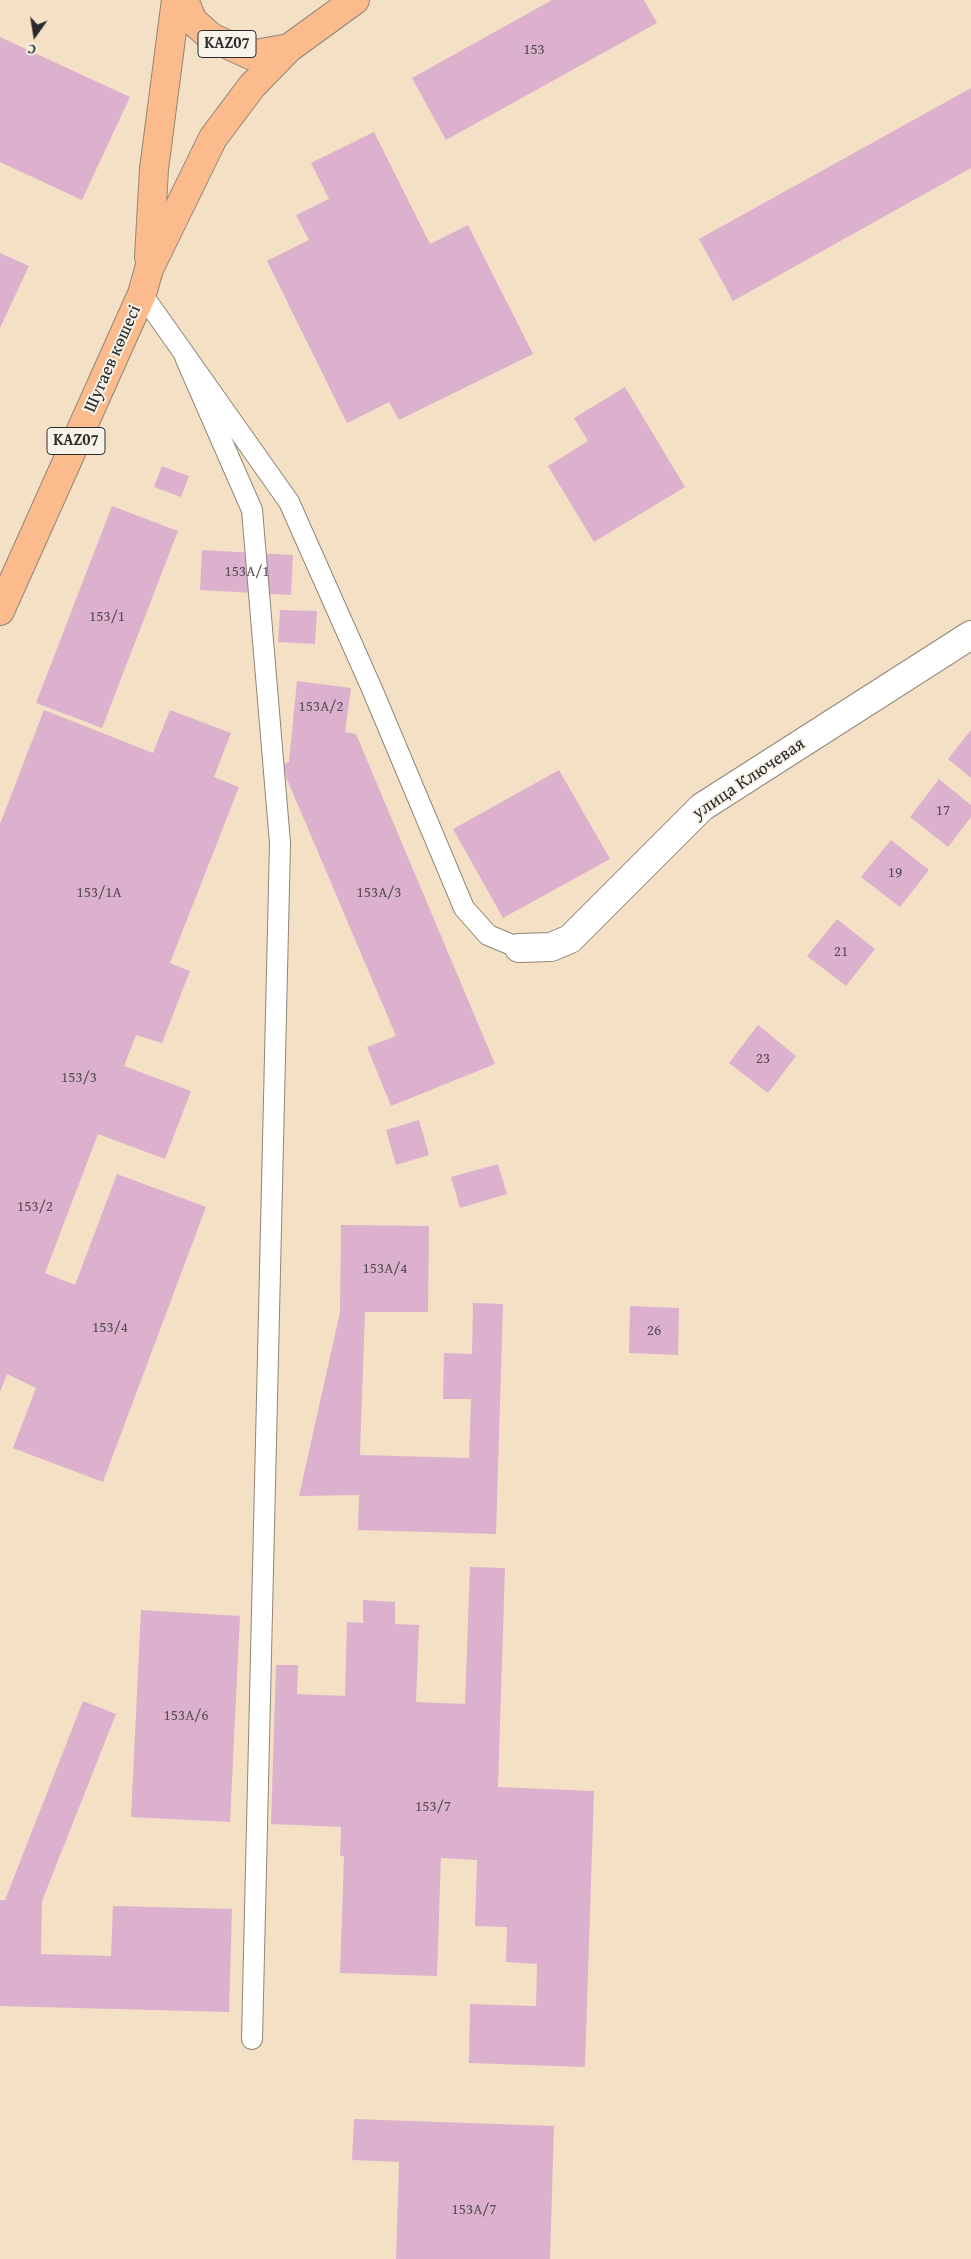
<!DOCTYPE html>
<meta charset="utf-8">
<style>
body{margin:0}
#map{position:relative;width:971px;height:2259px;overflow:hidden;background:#f4e0c5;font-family:"Gentium Book Plus",serif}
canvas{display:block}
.north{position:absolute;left:10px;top:10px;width:50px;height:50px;-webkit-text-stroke:4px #f7f3e8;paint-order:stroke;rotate:193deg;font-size:14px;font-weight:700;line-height:20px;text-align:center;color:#2b2b2b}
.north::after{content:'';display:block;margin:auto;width:18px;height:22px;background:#2b2b2b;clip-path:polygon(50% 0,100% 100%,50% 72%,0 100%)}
</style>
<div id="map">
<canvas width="971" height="2259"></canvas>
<div class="north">С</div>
</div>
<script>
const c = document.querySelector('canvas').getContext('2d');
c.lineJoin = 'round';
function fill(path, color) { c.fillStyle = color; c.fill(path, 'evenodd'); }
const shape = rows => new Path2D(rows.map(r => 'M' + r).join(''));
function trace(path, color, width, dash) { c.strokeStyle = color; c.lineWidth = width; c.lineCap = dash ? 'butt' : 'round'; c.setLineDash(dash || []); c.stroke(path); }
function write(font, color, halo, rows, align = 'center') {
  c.font = font + ' "Gentium Book Plus",serif'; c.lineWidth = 4; c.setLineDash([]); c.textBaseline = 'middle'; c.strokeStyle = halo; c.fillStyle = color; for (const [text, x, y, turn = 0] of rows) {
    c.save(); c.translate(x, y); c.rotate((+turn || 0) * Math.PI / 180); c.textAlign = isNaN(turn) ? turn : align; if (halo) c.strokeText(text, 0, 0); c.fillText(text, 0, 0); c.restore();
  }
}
fill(shape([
 [552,0,644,0,657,23,446,140,412,78],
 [0,37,130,97,82,200,0,162],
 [971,88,971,168,733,301,699,239],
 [374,132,430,244,468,225,533,354,399,420,389,402,347,423,267,261,309,240,296,215,329,199,311,163],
 [0,253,29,266,0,328],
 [625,387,685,487,594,542,548,466,588,441,574,418],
 [162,466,189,476,181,497,154,487],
 [112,506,178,531,102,728,36,703],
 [202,550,293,555,291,595,200,590],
 [280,610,317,611,315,644,278,642],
 [297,681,351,688,345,732,356,734,495,1064,391,1106,367,1047,396,1036,281,765,289,762],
 [44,710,153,753,170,710,231,733,214,777,239,787,170,963,190,971,162,1043,136,1035,124,1066,191,1091,165,1159,98,1134,45,1273,75,1285,117,1174,206,1207,103,1482,13,1448,36,1388,7,1374,0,1392,0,824],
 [971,730,971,778,948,759],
 [559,770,610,859,503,918,453,829],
 [939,779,971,805,971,817,948,847,910,817],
 [891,840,929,870,900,907,861,877],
 [837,919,875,949,846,986,807,956],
 [758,1025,796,1056,768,1093,729,1063],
 [419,1120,429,1155,396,1165,386,1130],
 [498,1164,507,1194,460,1208,451,1177],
 [341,1225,429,1226,428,1312,365,1312,360,1455,469,1458,471,1399,443,1399,444,1353,472,1354,473,1303,503,1304,496,1534,358,1530,359,1495,299,1496,340,1312],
 [630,1306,679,1308,678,1355,629,1353],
 [470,1567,505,1568,498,1787,594,1791,585,2067,469,2063,470,2004,536,2006,537,1964,506,1962,507,1927,475,1926,477,1860,441,1858,437,1976,340,1973,344,1856,340,1856,341,1827,271,1824,276,1665,298,1665,297,1694,345,1696,347,1622,363,1623,363,1600,395,1602,395,1624,419,1625,416,1702,465,1704],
 [141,1610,240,1616,230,1822,131,1817],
 [83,1701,116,1714,42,1901,41,1954,111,1956,113,1906,232,1909,229,2012,0,2006,0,1900,5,1900],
 [354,2119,554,2126,550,2259,396,2259,399,2162,352,2160]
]), '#dcb1cd');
const lane = shape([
 [142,294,289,502,372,689,464,908,488,935,519,948],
 [185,357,252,510,280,843,252,2039]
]);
const street = shape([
 [519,948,551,947,570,939,702,807,971,635]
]);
const highway = shape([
 [184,0,193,21,211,37,250,55,289,48],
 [149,257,154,169,176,0],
 [0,611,142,294,149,269,213,138,252,86,289,48,355,0]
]);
trace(lane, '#908678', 22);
trace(street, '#908678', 30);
trace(highway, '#908678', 30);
trace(lane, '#fff', 20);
trace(street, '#fff', 28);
trace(highway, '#fbbb8d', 28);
write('15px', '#574c54', null, [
 ["153",534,50],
 ["153A/1",247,572],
 ["153/1",107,617],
 ["153A/2",321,707],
 ["17",943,811],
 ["19",895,873],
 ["153/1A",99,893],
 ["153A/3",379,893],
 ["21",841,952],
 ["23",763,1059],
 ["153/3",79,1078],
 ["153/2",35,1207],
 ["153A/4",385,1269],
 ["153/4",110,1328],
 ["26",654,1331],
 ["153A/6",186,1716],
 ["153/7",433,1807],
 ["153A/7",474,2210]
]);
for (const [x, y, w] of [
 [227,44,58],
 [76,441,58]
]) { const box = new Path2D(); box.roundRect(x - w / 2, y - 13.5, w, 27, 4); c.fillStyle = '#f7f3e8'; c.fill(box); trace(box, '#2b2b2b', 1); }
write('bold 16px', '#2b2b2b', null, [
 ["KAZ07",227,44],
 ["KAZ07",76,441]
]);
write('18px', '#2b2b2b', '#f7f3e8', [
 ["Шугаев көшесі",113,359,-66],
 ["улица Ключевая",749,779,-34]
]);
</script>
